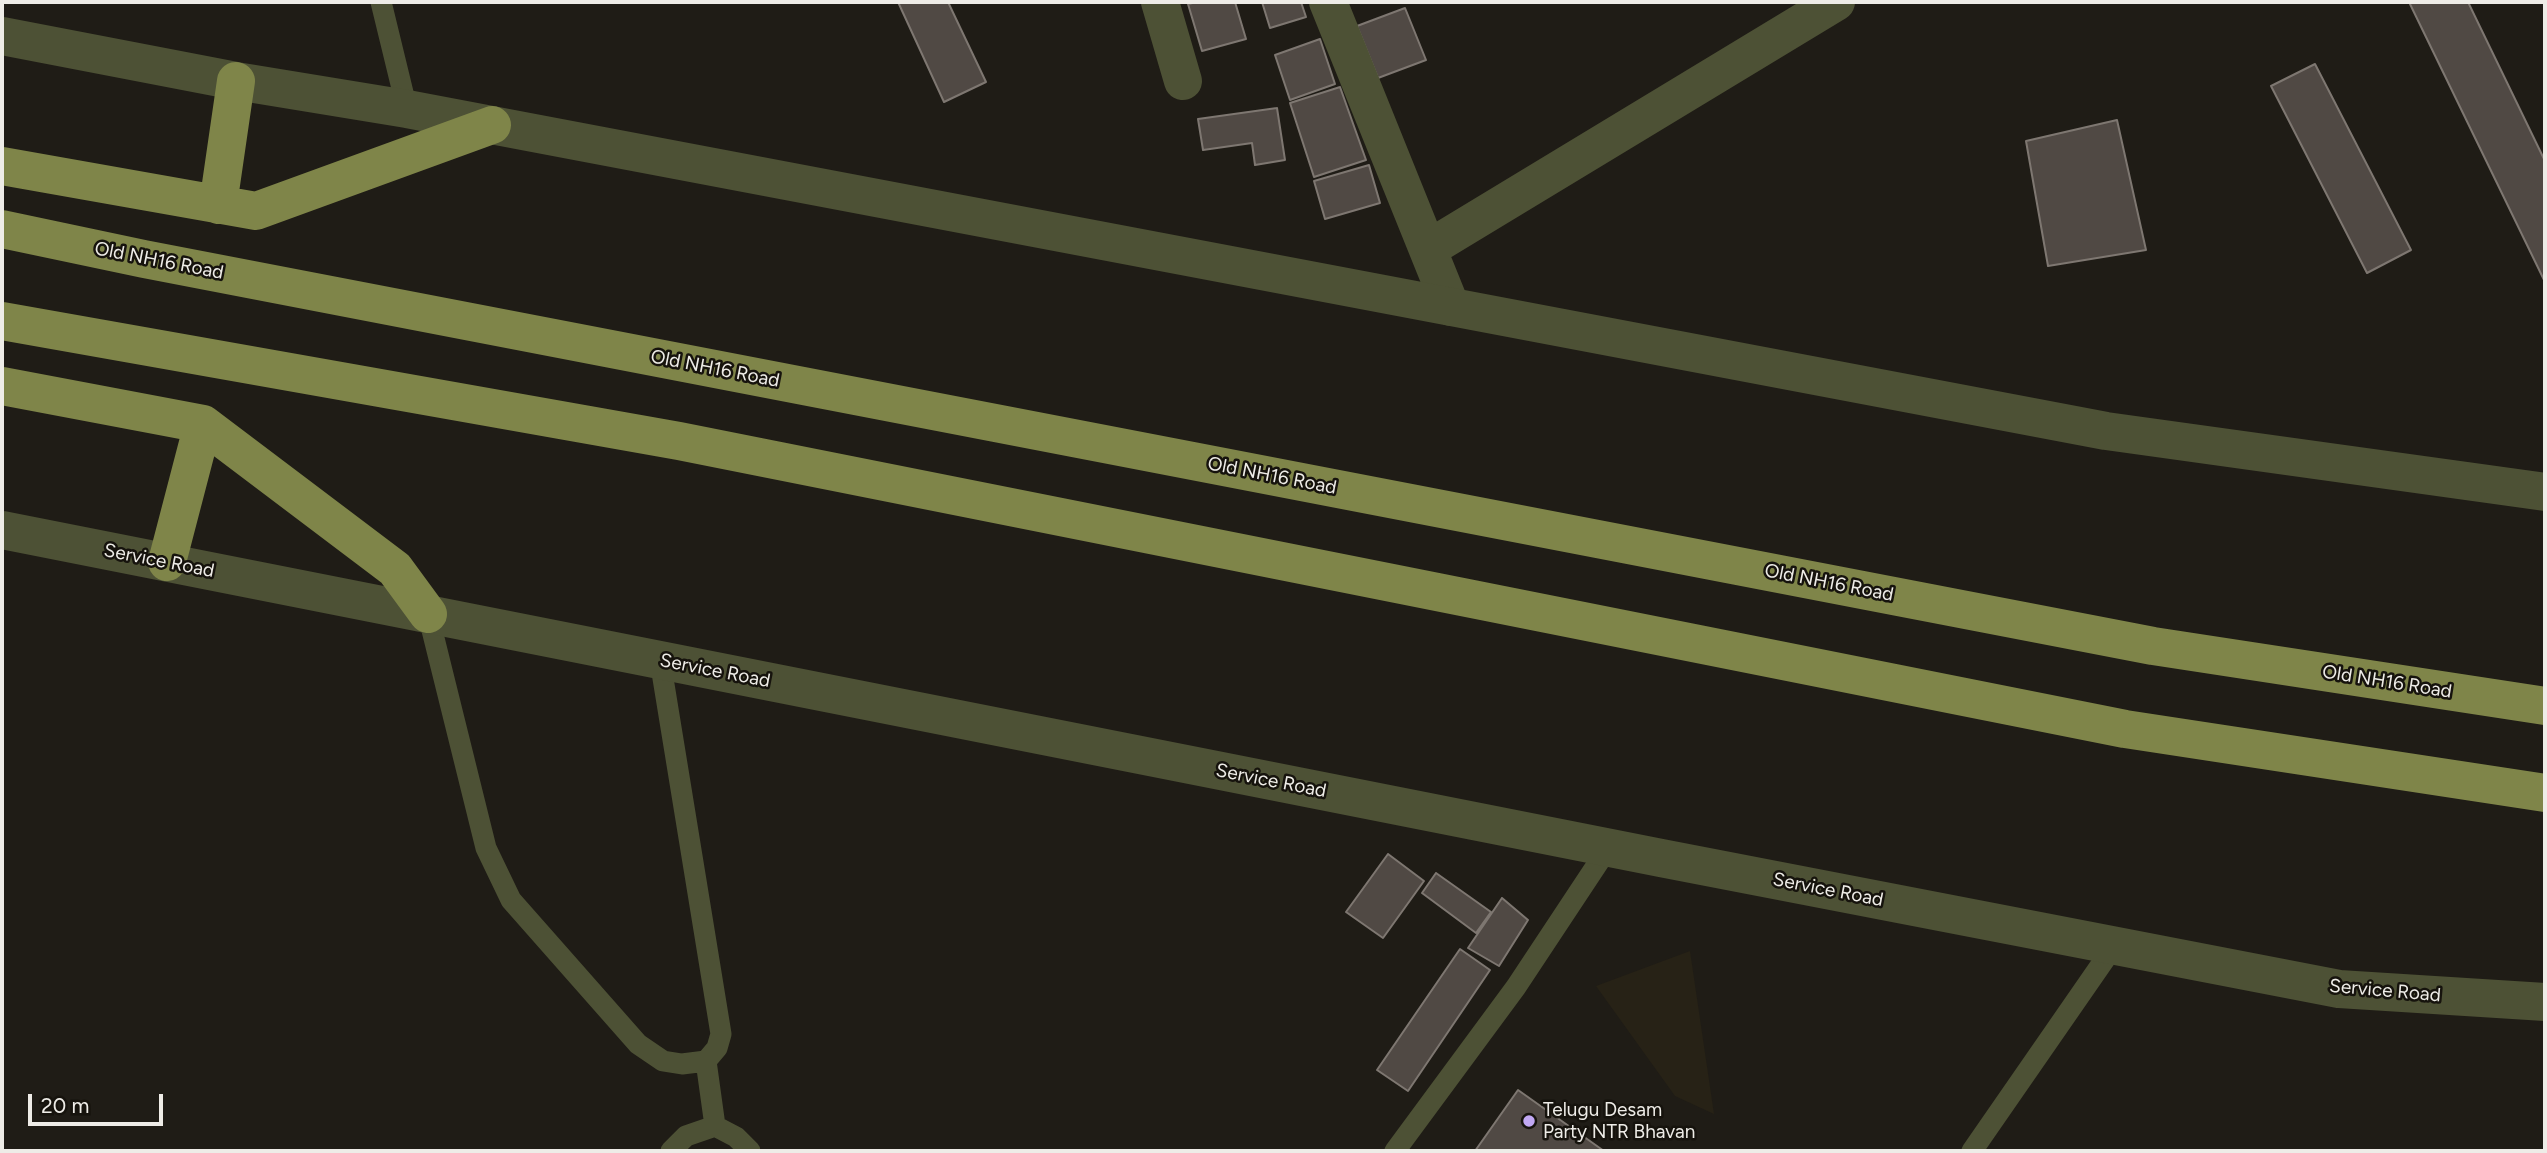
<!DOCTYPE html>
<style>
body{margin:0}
#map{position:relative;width:2547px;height:1153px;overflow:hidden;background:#1f1c16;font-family:Figtree,sans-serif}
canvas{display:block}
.frame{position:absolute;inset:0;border:4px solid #eeece7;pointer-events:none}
.scale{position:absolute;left:28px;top:1094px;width:135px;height:32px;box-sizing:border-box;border:4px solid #eeece7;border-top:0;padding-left:9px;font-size:21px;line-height:24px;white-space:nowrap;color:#eeece7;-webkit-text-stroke:5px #16130d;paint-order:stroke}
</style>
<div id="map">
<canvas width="2547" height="1153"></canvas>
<div class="frame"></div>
<div class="scale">20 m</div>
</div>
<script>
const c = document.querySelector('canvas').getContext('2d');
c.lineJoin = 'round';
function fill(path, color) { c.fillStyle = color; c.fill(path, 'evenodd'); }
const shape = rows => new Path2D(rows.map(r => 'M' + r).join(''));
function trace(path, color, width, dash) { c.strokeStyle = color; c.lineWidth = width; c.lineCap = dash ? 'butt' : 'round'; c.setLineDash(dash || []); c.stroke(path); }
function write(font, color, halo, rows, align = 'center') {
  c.font = font + ' Figtree,sans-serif'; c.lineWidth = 5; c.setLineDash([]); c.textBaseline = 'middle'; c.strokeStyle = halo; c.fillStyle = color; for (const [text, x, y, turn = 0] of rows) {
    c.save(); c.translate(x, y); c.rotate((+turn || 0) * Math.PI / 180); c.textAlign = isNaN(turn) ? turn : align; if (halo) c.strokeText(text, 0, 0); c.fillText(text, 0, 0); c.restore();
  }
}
fill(shape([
 [1690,951,1714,1114,1675,1096,1596,986]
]), '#272216');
const building = shape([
 [898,2,948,2,986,82,944,102,898,2],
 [1197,2,1235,2,1246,39,1202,51,1188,4,1197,2],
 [1262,2,1301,2,1306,17,1270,28,1262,2],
 [2409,2,2468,2,2545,161,2545,282,2409,2],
 [1405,8,1426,60,1378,78,1357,26,1405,8],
 [1320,39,1335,84,1290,100,1275,55,1320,39],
 [2315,64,2411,250,2367,273,2271,86,2315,64],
 [1340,87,1366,160,1314,177,1290,103,1340,87],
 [1277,108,1285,160,1255,165,1252,143,1203,150,1198,119,1277,108],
 [2117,120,2146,250,2048,266,2026,141,2117,120],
 [1369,165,1380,203,1325,219,1314,181,1369,165],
 [1388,854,1424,881,1383,938,1346,912,1388,854],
 [1436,873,1491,912,1476,933,1422,893,1436,873],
 [1502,898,1528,920,1499,966,1468,948,1502,898],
 [1460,949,1490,970,1408,1091,1377,1070,1460,949],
 [1518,1090,1604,1151,1475,1151,1518,1090]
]);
fill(building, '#504944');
trace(building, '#7e7771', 2);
trace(shape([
 [381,2,407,109],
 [428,614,486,848,511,900,638,1044,663,1061,682,1064,706,1061,717,1048,721,1034,660,660],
 [706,1061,715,1126],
 [671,1151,686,1136,715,1126,736,1137,750,1151],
 [1395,1151,1516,987,1608,848],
 [1972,1151,2114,946]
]), '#4d5135', 21);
trace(shape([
 [1160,2,1183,81],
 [1328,2,1451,307],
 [1428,249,1836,2]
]), '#4d5135', 38);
trace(shape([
 [2,36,236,81,407,109,2106,431,2545,492],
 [2,530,1661,858,2339,989,2545,1002]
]), '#4d5135', 38);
trace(shape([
 [2,166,256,211,492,125],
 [218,205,236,81],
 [2,229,144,259,2153,646,2545,706],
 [2,321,679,441,2125,729,2545,793],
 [2,386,203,424,395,569,428,614],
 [167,562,203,424]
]), '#7f8549', 38);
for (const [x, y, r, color] of [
 [1529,1121,7,"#c1a8f3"]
]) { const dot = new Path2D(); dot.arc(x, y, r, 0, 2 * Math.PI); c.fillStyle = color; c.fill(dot); trace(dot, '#16130d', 2.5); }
write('19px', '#eeece7', '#16130d', [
 ["Old NH16 Road",159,261,11],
 ["Old NH16 Road",715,369,11],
 ["Old NH16 Road",1272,476,11],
 ["Service Road",159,561,11],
 ["Old NH16 Road",1829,583,11],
 ["Service Road",715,671,11],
 ["Old NH16 Road",2387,682,9],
 ["Service Road",1271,781,11],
 ["Service Road",1828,890,11],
 ["Service Road",2385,991,5]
]);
write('19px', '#eeece7', '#16130d', [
 ["Telugu Desam",1543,1110],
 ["Party NTR Bhavan",1543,1132]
], 'left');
</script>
